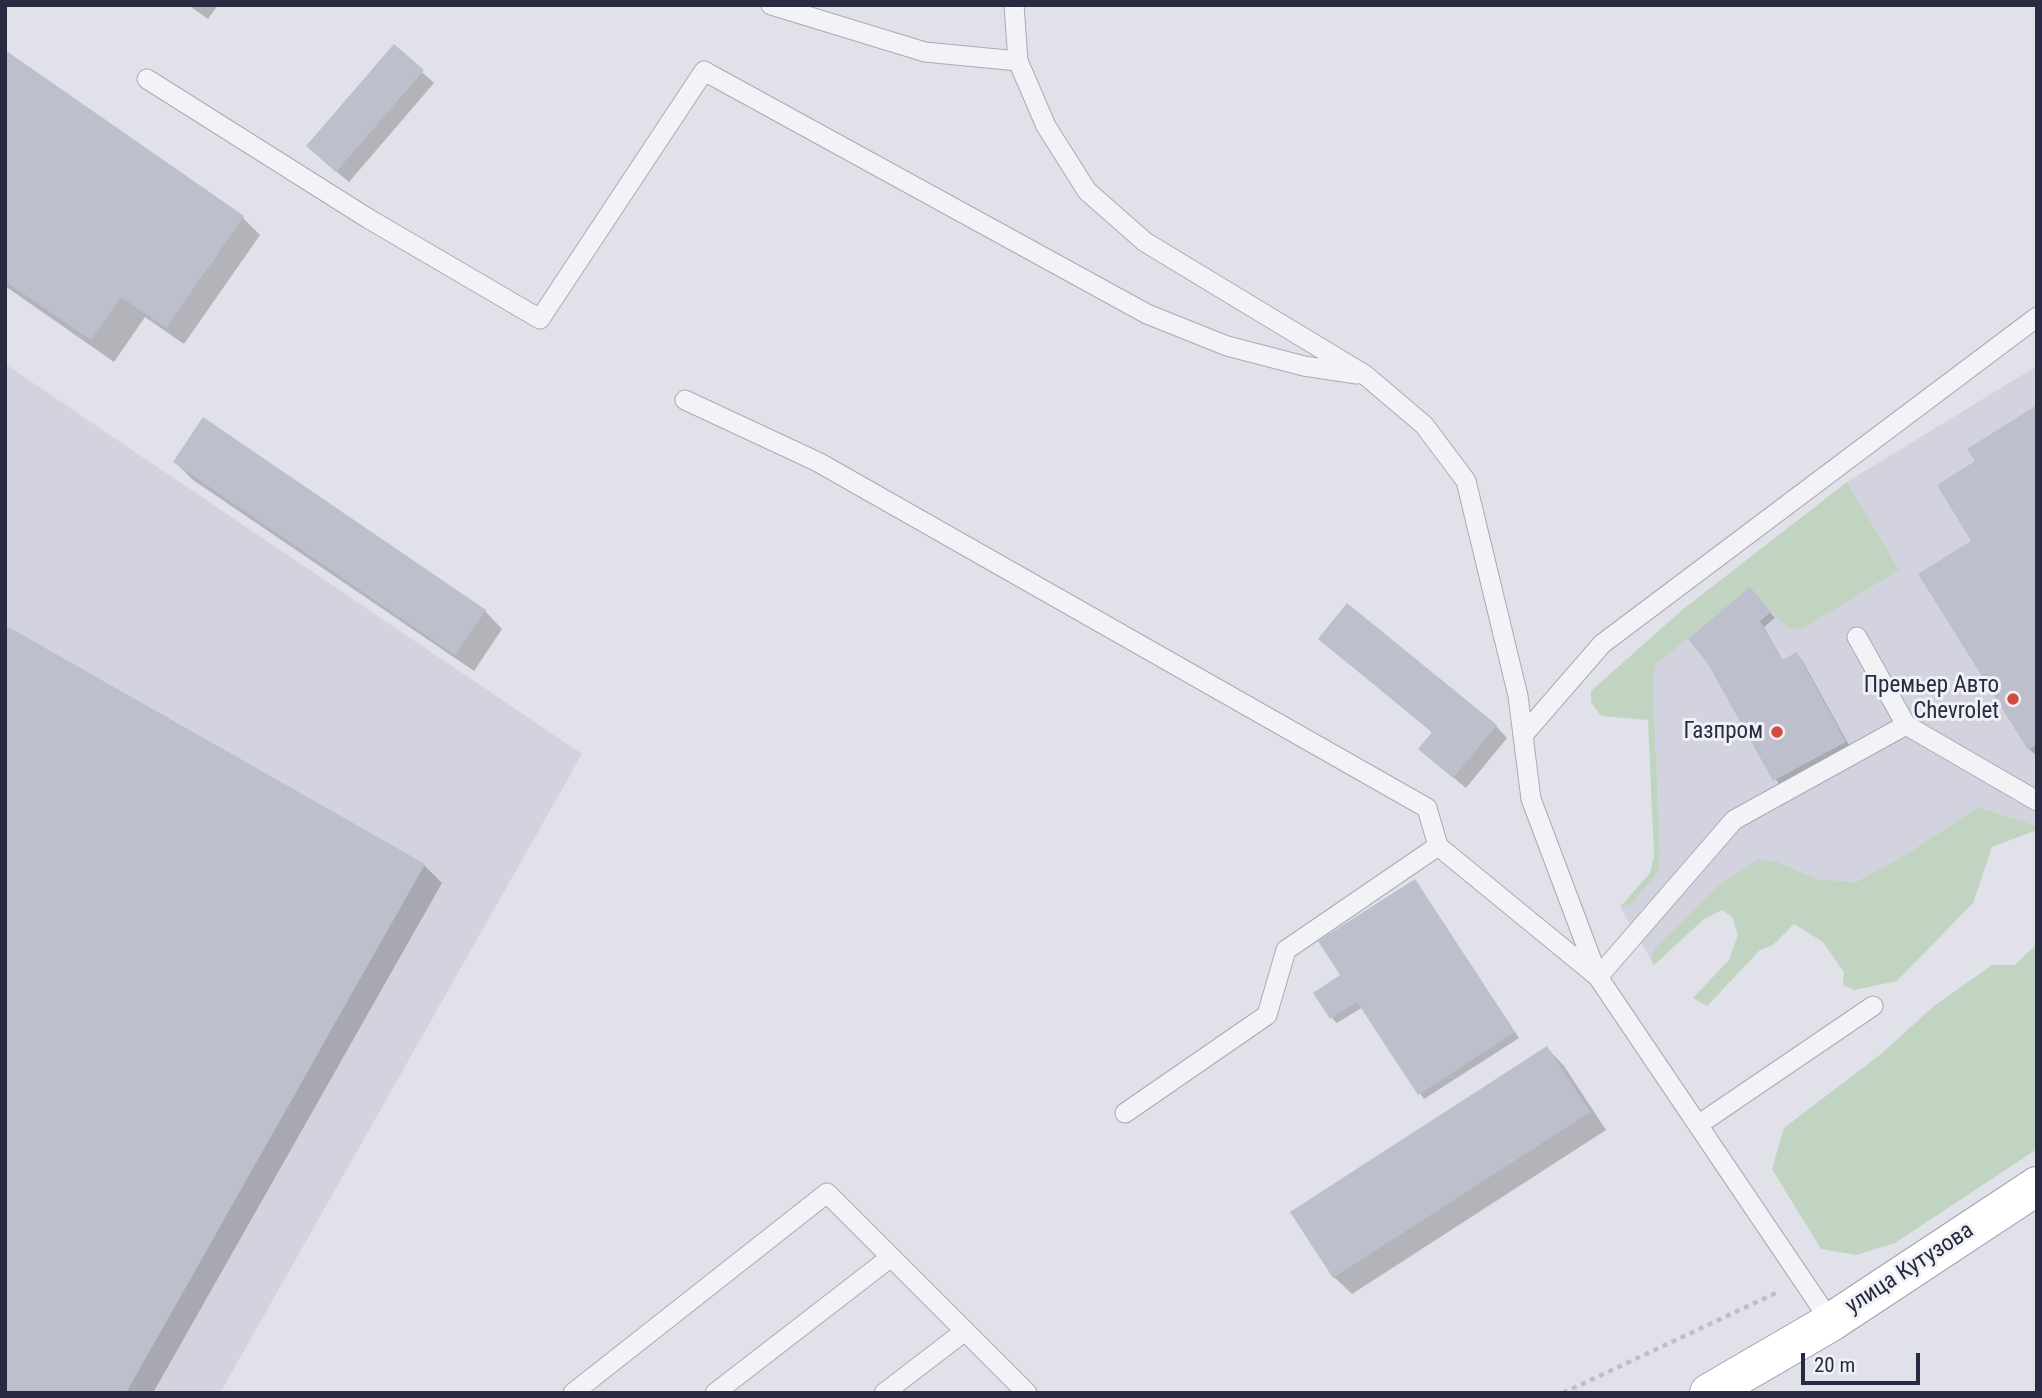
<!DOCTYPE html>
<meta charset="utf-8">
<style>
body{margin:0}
#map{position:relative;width:2042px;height:1398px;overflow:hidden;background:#e0e1e9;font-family:"Roboto Condensed",sans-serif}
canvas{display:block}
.frame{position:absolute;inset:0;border:7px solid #282b41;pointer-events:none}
.scale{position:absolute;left:1801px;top:1353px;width:119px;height:32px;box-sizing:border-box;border:4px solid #282b41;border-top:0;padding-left:9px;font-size:21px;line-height:24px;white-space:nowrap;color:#282b41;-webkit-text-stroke:5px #eff1f6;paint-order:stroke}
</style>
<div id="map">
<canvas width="2042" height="1398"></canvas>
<div class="frame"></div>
<div class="scale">20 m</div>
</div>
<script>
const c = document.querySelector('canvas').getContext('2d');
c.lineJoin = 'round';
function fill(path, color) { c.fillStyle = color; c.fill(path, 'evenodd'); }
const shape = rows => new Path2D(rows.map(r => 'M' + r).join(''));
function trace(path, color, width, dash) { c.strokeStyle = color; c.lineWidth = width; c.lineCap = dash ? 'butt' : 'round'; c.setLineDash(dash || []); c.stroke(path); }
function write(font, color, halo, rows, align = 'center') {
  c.font = font + ' "Roboto Condensed",sans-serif'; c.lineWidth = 6; c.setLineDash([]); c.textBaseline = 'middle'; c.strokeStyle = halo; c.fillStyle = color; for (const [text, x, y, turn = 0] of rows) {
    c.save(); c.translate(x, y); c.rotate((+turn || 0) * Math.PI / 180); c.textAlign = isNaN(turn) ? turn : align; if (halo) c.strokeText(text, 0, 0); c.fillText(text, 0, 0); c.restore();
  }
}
fill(shape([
 [5,364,582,754,220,1393,5,1393],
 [2037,366,2037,826,1978,807,1905,855,1856,882,1817,879,1778,862,1656,947,1650,958,1620,907,1632,904,1658,872,1660,858,1653,683,1656,664,1750,587,1804,628,1898,570,1847,482]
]), '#d2d3de');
fill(shape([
 [1847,482,1899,570,1804,628,1791,629,1780,621,1750,588,1656,664,1653,683,1660,858,1658,872,1632,904,1620,907,1650,873,1654,856,1648,720,1601,716,1591,702,1591,691,1682,610],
 [1978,807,2037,826,2037,830,1992,847,1973,903,1897,981,1854,990,1843,985,1844,972,1823,942,1794,924,1773,945,1760,950,1707,1006,1693,998,1729,960,1738,935,1732,917,1722,910,1704,919,1654,965,1650,958,1656,947,1720,884,1759,859,1778,862,1817,879,1856,882,1905,855],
 [2037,944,2037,1149,1895,1243,1856,1255,1821,1249,1772,1169,1784,1128,1881,1054,1934,1006,1992,965,2015,965]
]), '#c1d3c1');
fill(shape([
 [188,5,218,5,208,19],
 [394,47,434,83,349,182,320,158],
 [5,52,243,218,260,235,184,344,145,317,114,362,5,286],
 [2037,407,2037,756,2029,749,1973,541,1977,462],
 [175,462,485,611,502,629,474,671,193,480],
 [1756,595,1775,618,1764,627,1783,661,1797,654,1802,660,1850,747,1780,786,1709,663],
 [1320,639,1496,726,1507,738,1466,788,1432,760,1433,733],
 [424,865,442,883,153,1393,5,1393],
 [1415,881,1519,1038,1424,1099,1363,1007,1337,1023,1332,1018,1343,976],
 [1547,1048,1564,1066,1606,1130,1352,1294,1334,1277]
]), '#0003');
fill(shape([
 [394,44,424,70,336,172,306,146],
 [5,50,244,216,166,328,121,297,91,340,5,281],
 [2037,405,2037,744,2028,750,1918,574,1971,541,1937,485,1975,461,1967,449],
 [203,417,486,610,455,655,173,462],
 [1750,587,1771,612,1760,621,1782,660,1797,652,1846,742,1773,781,1708,664,1688,639],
 [1347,603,1497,725,1453,778,1418,749,1432,732,1318,639],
 [5,625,425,864,126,1393,5,1393],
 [1415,879,1515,1032,1418,1095,1357,1002,1330,1019,1313,993,1340,975,1318,941],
 [1547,1046,1590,1112,1333,1278,1290,1212]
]), '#bdbfcc');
const lane = shape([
 [771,5,925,52,1018,61],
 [1014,5,1018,61,1046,126,1087,191,1145,242,1365,375,1424,425,1466,481,1518,696,1531,799,1598,977,1734,820,1906,725,2037,801],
 [147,79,369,219,540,319,704,71,1147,314,1227,346,1304,366,1357,374],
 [685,400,818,462,1427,808,1438,846,1598,977,1831,1322],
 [1857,637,1906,725],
 [1524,734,1602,644,2037,317],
 [1125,1113,1267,1015,1286,950,1438,846],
 [1698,1125,1873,1006],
 [573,1393,827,1193,1027,1393],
 [715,1393,891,1257],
 [884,1393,965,1331]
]);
const primary = shape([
 [1709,1393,1831,1322,2037,1186]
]);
trace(lane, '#a9aab7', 21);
trace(primary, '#9fa2b5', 40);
trace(shape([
 [1563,1393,1778,1292]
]), '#bdbfc8', 4.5, [5, 5]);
trace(lane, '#f2f3f7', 19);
trace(primary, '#fff', 38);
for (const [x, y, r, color] of [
 [2013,699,7,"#d14d42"],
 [1777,732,7,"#d14d42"]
]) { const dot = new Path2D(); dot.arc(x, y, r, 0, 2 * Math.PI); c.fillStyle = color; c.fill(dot); trace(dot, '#eff1f6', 2.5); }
write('23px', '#282b41', '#eff1f6', [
 ["Премьер Авто",1999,686],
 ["Chevrolet",1999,712],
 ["Газпром",1763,732]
], 'right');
write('23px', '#282b41', '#eff1f6', [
 ["улица Кутузова",1910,1269,-33]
]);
</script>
